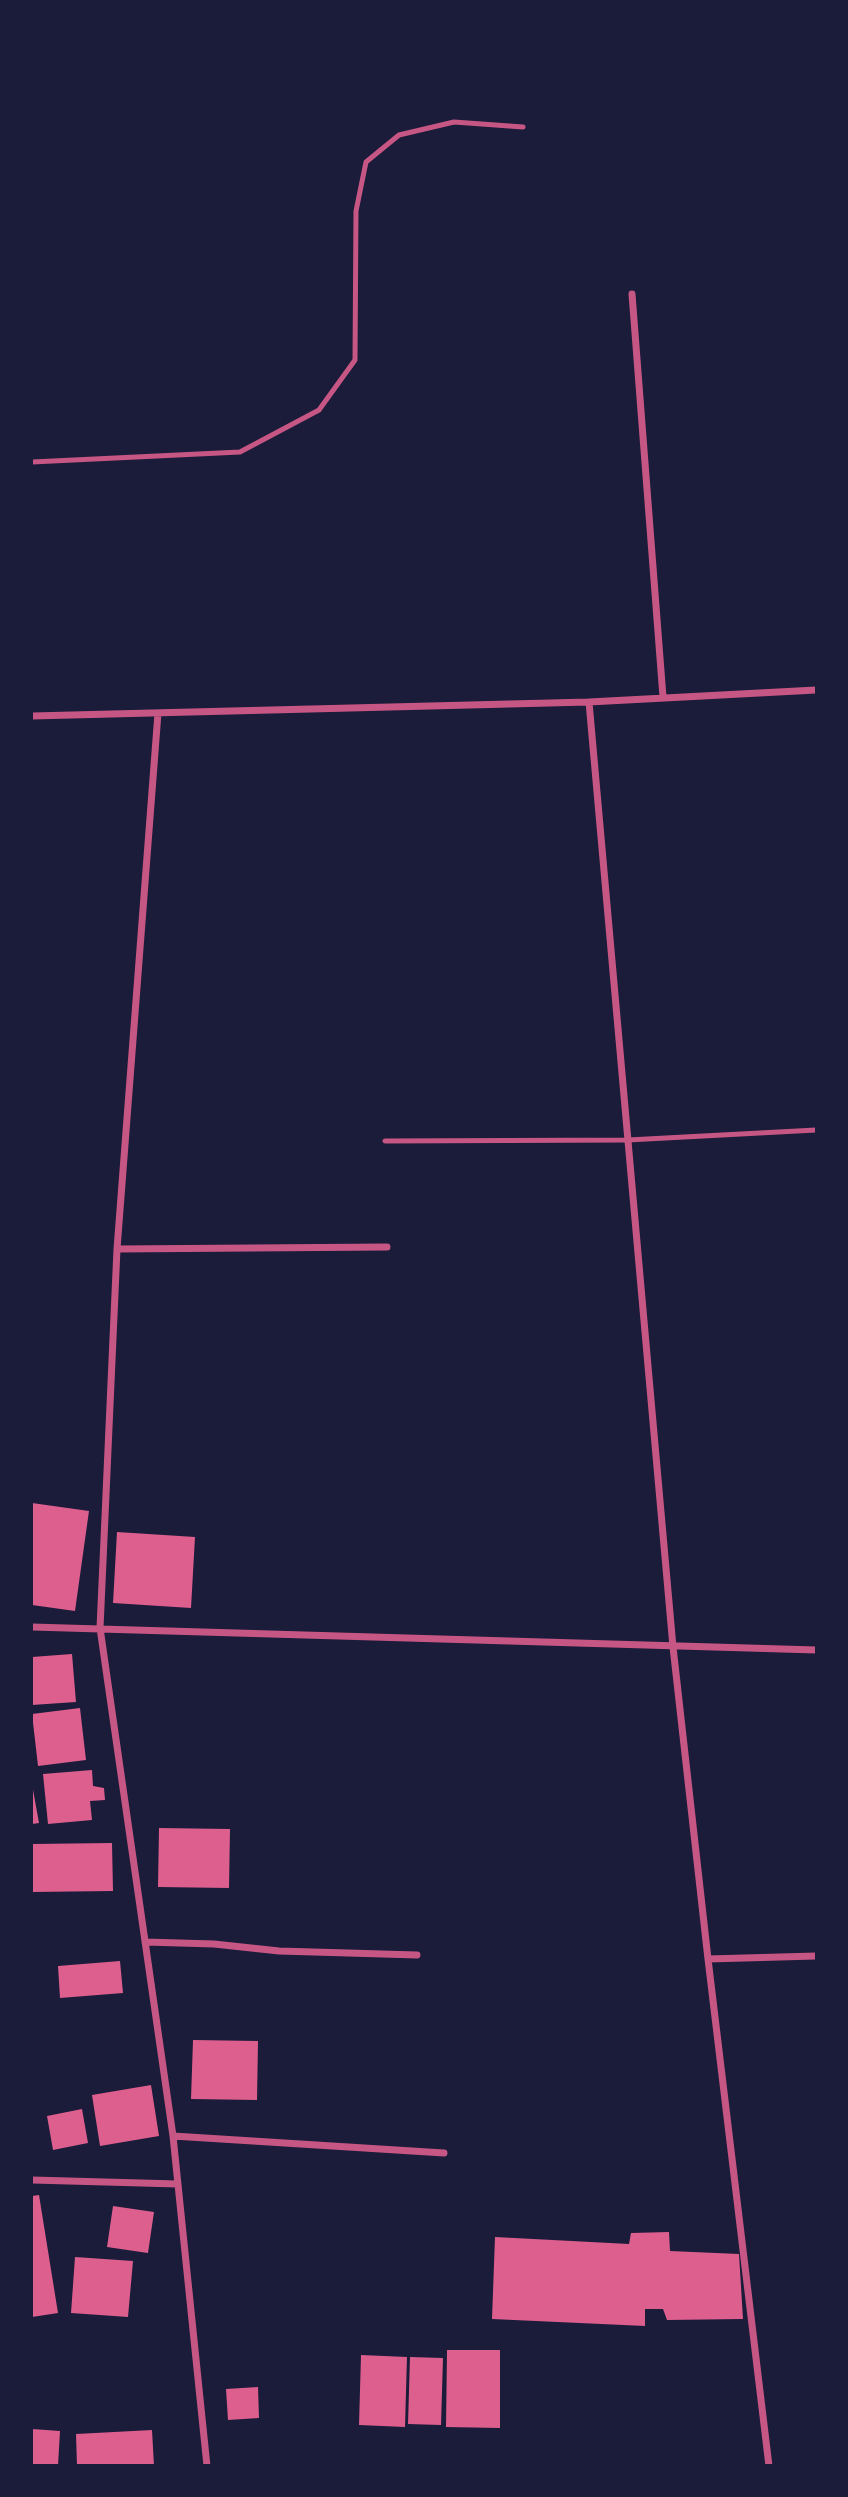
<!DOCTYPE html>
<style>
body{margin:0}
#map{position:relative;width:848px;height:2497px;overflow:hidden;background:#1b1b3a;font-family:"Noto Serif",serif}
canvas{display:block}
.frame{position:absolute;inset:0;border:33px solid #1b1b3a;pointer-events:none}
</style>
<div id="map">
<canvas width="848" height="2497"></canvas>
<div class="frame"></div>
</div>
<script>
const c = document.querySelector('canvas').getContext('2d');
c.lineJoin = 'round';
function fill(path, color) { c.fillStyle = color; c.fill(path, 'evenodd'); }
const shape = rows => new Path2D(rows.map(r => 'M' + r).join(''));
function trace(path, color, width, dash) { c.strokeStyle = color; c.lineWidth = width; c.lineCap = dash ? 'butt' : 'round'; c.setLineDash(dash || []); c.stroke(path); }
fill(shape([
 [32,1503,89,1511,75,1611,32,1605],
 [117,1532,195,1537,191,1608,113,1603],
 [72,1654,76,1702,32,1705,32,1657],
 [80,1708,86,1760,38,1766,32,1714],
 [92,1770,93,1786,104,1788,105,1800,90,1801,92,1820,48,1824,43,1774],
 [32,1784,39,1823,32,1824],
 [159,1828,230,1829,229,1888,158,1887],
 [112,1843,113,1891,32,1892,32,1844],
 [120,1961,123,1993,60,1998,58,1966],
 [193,2040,258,2041,257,2100,191,2099],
 [151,2085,159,2136,100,2146,92,2095],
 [82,2109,88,2143,53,2150,47,2116],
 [39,2195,58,2313,32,2317,32,2196],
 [113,2206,154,2212,148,2253,107,2247],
 [669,2232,670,2251,739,2254,743,2319,667,2320,663,2309,645,2309,645,2326,492,2319,495,2237,629,2244,631,2233],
 [75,2257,133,2261,128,2317,71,2313],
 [447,2350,500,2350,500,2428,446,2427],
 [361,2355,407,2357,405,2427,359,2425],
 [410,2357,443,2358,441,2425,408,2424],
 [258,2387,259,2418,228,2420,226,2389],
 [32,2429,60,2431,58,2466,32,2466],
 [152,2430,154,2466,77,2466,76,2434]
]), '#dd5f8e');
trace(shape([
 [32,462,240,452,319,410,355,360,356,211,366,162,399,135,454,122,523,127],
 [385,1141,628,1140,816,1130]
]), '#c65784', 5);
trace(shape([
 [632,294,663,697],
 [589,702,673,1647,708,1959,769,2466],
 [158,713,117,1249,100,1628,173,2136,207,2466],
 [32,716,589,702,816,690],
 [117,1249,387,1247],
 [32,1627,816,1650],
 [145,1942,214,1944,279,1951,417,1955],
 [708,1959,816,1956],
 [173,2136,444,2153],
 [32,2180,178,2184]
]), '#c65784', 7);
</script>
